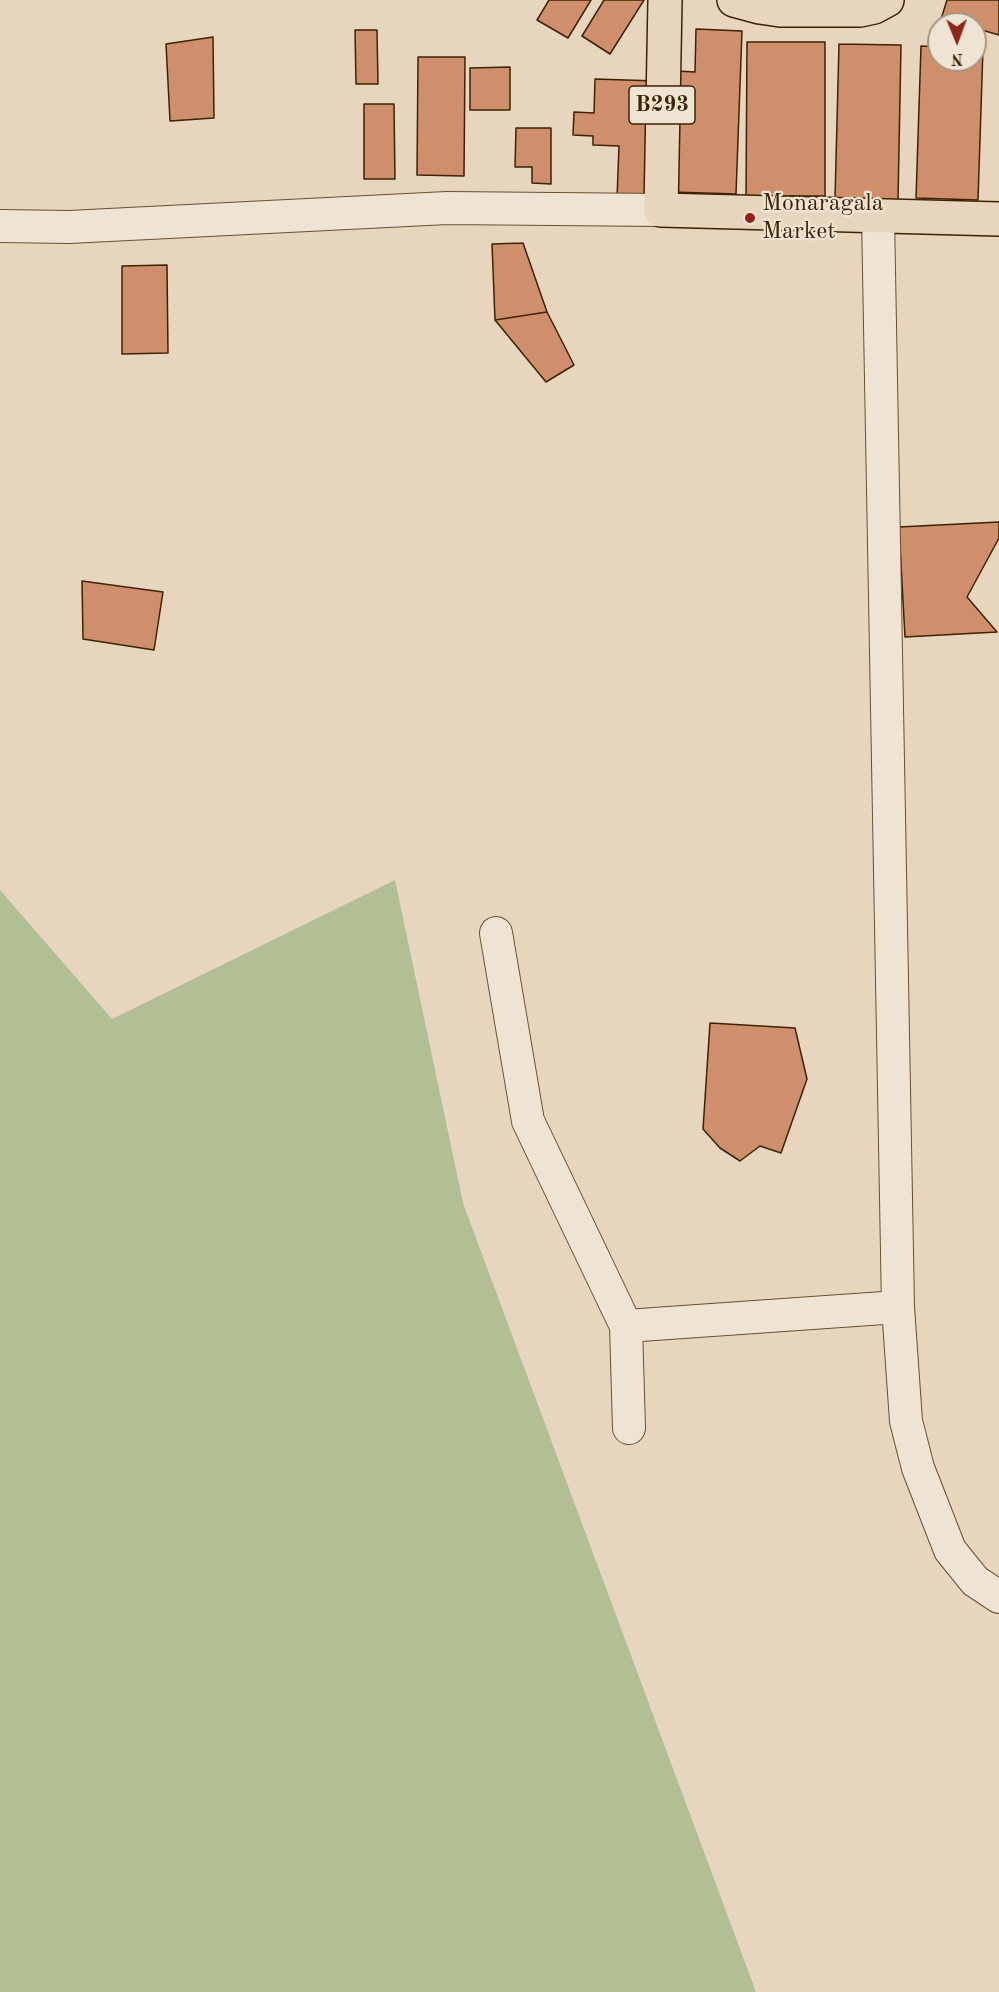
<!DOCTYPE html>
<style>
body{margin:0}
#map{position:relative;width:999px;height:1992px;overflow:hidden;background:#e7d6bd;font-family:"Old Standard TT",serif}
canvas{display:block}
.north{position:absolute;left:927px;top:12px;width:60px;height:60px;box-sizing:border-box;background:#efe4d4;border:2px solid #a89780;border-radius:50%;rotate:179deg;font-size:16px;font-weight:700;line-height:24px;text-align:center;color:#3d2302}
.north::after{content:'';display:block;margin:auto;width:21px;height:27px;background:#8f2418;clip-path:polygon(50% 0,100% 100%,50% 72%,0 100%)}
</style>
<div id="map">
<canvas width="999" height="1992"></canvas>
<div class="north">N</div>
</div>
<script>
const c = document.querySelector('canvas').getContext('2d');
c.lineJoin = 'round';
function fill(path, color) { c.fillStyle = color; c.fill(path, 'evenodd'); }
const shape = rows => new Path2D(rows.map(r => 'M' + r).join(''));
function trace(path, color, width, dash) { c.strokeStyle = color; c.lineWidth = width; c.lineCap = dash ? 'butt' : 'round'; c.setLineDash(dash || []); c.stroke(path); }
function write(font, color, halo, rows, align = 'center') {
  c.font = font + ' "Old Standard TT",serif'; c.lineWidth = 4.5; c.setLineDash([]); c.textBaseline = 'middle'; c.strokeStyle = halo; c.fillStyle = color; for (const [text, x, y, turn = 0] of rows) {
    c.save(); c.translate(x, y); c.rotate((+turn || 0) * Math.PI / 180); c.textAlign = isNaN(turn) ? turn : align; if (halo) c.strokeText(text, 0, 0); c.fillText(text, 0, 0); c.restore();
  }
}
fill(shape([
 [395,880,463,1203,756,1992,0,1992,0,890,112,1019]
]), '#b2be94');
const building = shape([
 [549,0,591,0,568,38,537,20,549,0],
 [604,0,644,0,610,54,582,36,604,0],
 [947,0,999,0,999,35,975,28,975,24,960,24,941,19,947,0],
 [696,29,742,31,736,194,672,192,677,71,695,72,696,29],
 [355,30,377,30,378,84,356,84,355,30],
 [213,37,214,118,170,121,166,44,213,37],
 [747,42,825,42,825,196,746,196,747,42],
 [839,44,901,45,898,200,835,199,839,44],
 [921,46,939,47,939,60,975,60,975,48,983,48,978,200,916,198,921,46],
 [418,57,465,57,464,176,417,175,418,57],
 [510,67,510,110,470,110,470,68,510,67],
 [595,79,657,81,653,199,617,198,619,146,593,145,593,136,573,135,574,112,594,113,595,79],
 [364,104,394,104,395,179,364,179,364,104],
 [516,128,551,128,551,184,532,183,532,167,515,167,516,128],
 [523,243,547,312,495,320,492,244,523,243],
 [167,265,168,353,122,354,122,266,167,265],
 [547,312,574,365,546,382,495,320,547,312],
 [999,522,999,538,967,597,997,632,905,637,899,527,999,522],
 [82,581,163,592,154,650,83,639,82,581],
 [710,1023,795,1028,807,1079,781,1153,760,1146,740,1161,720,1148,703,1129,710,1023]
]);
fill(building, '#cf8e6c');
trace(building, '#3d2302', 1.5);
const minor = shape([
 [878,216,898,1307,906,1421,918,1468,950,1550,975,1581,999,1597],
 [0,226,69,227,447,208,661,210],
 [496,933,528,1121,626,1326,898,1307],
 [626,1326,629,1428]
]);
const major = shape([
 [665,0,661,210,999,219],
 [734,0,760,7,780,10,860,10,874,7,887,0]
]);
trace(minor, '#685031', 34);
trace(major, '#3d2302', 36);
trace(minor, '#efe4d4', 32);
trace(major, '#e7d6bd', 33);
for (const [x, y, r, color] of [
 [750,218,6,"#8f2418"]
]) { const dot = new Path2D(); dot.arc(x, y, r, 0, 2 * Math.PI); c.fillStyle = color; c.fill(dot); trace(dot, '#efe4d4', 2); }
for (const [x, y, w] of [
 [662,105,66]
]) { const box = new Path2D(); box.roundRect(x - w / 2, y - 19, w, 38, 4.5); c.fillStyle = '#efe4d4'; c.fill(box); trace(box, '#3d2302', 1.5); }
write('bold 22px', '#3d2302', null, [
 ["B293",662,105]
]);
write('24px', '#3d2302', '#efe4d4', [
 ["Monaragala",762,204],
 ["Market",762,232]
], 'left');
</script>
